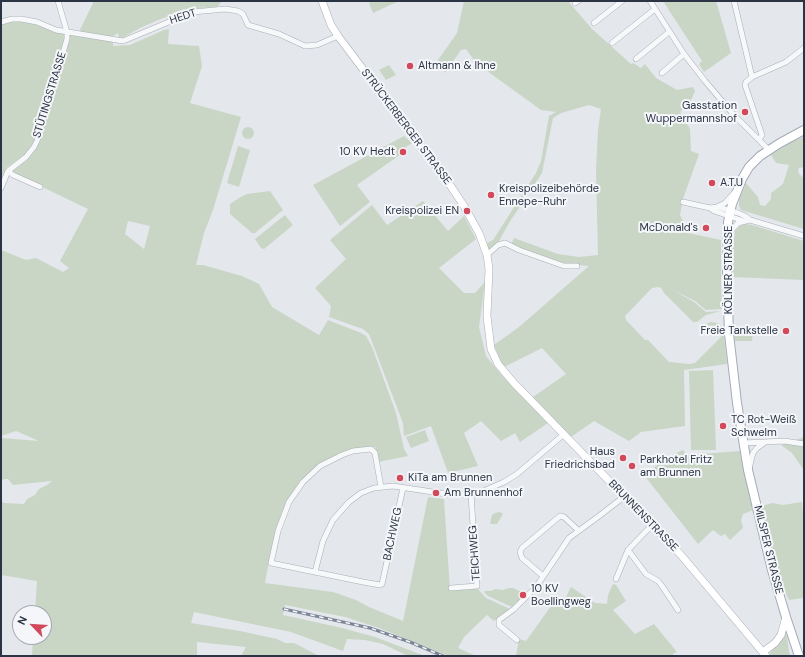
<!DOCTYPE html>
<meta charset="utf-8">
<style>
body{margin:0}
#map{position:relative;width:805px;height:657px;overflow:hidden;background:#e4e7ec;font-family:"DM Sans",sans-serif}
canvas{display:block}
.frame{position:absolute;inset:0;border:2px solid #2b3445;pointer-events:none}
.north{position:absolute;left:12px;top:605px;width:40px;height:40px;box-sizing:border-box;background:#f4f6f9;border:1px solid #a4a8b1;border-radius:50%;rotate:295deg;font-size:11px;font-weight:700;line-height:16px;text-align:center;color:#2b3445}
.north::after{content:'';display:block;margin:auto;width:14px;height:18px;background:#d1495b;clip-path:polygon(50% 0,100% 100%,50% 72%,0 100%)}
</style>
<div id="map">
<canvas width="805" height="657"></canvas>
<div class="frame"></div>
<div class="north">N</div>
</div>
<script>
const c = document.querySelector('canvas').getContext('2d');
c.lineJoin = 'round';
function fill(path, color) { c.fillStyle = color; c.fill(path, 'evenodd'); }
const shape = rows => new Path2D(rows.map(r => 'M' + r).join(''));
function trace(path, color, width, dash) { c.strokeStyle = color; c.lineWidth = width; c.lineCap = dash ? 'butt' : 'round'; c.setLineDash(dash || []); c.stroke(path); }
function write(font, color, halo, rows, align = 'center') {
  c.font = font + ' "DM Sans",sans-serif'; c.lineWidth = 4; c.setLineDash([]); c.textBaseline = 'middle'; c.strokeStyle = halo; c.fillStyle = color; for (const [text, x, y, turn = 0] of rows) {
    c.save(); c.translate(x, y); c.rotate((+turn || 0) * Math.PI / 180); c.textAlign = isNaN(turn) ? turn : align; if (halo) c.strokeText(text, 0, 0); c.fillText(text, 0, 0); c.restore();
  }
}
fill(shape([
 [94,1,222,1,217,7,200,8,163,18,140,28,124,37,119,38,118,33,113,36,113,46,130,45,164,30,169,29,168,44,199,46,202,66,190,103,241,117,213,210,204,233,196,265,203,265,242,276,259,284,272,307,319,335,328,320,361,333,366,336,372,347,396,413,404,449,408,456,378,462,375,447,352,450,330,458,310,472,301,481,288,501,272,545,265,583,333,592,356,600,369,607,403,621,428,497,444,499,450,591,477,588,486,598,510,609,494,621,487,615,464,637,458,648,476,656,449,656,379,628,345,617,285,605,283,615,342,628,375,637,425,656,408,656,383,644,365,640,347,639,343,651,291,632,194,612,191,623,240,631,277,639,285,643,294,643,319,656,241,656,246,647,197,642,197,656,32,656,33,637,44,637,44,613,35,613,37,581,1,575,1,501,4,503,24,504,27,499,35,495,39,489,47,485,52,481,13,485,8,479,5,479,2,480,1,477,1,438,39,441,16,431,1,436,1,250,26,260,36,258,63,272,69,268,60,261,88,209,11,172,27,160,23,156,6,168,1,180,1,24,8,22,21,21,77,36],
 [128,221,150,226,144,249,125,234],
 [373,1,397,1,397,2,373,13,369,3],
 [464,1,568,1,592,29,631,64,633,63,641,68,645,64,656,78,677,90,693,87,695,91,690,102,680,112,690,129,691,151,699,154,683,199,680,215,683,221,682,228,684,231,688,233,721,240,721,287,722,309,706,310,695,301,671,289,694,302,706,312,721,311,706,315,697,322,693,322,664,293,661,288,658,287,652,288,625,316,626,320,645,340,648,340,669,362,689,364,695,363,721,337,719,329,717,326,706,325,706,324,711,322,717,323,723,328,727,364,684,370,685,426,641,432,629,441,594,421,571,437,533,397,566,374,542,348,504,367,501,361,494,345,519,327,589,266,566,264,511,245,514,238,558,254,579,257,598,255,596,170,598,130,601,109,589,105,561,113,553,118,542,173,509,223,497,245,489,252,487,243,493,240,536,173,541,161,549,116,556,112,541,110,476,63,466,49,461,50,445,73,438,60,457,33],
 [663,1,716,1,731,53,704,72,699,64,702,61],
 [389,65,396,75,386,80,379,70],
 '242 133a6 6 0 1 1 12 0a6 6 0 1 1-12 0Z',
 [404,136,412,143,403,149,404,152,357,185,370,202,340,226,313,185],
 [804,137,804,167,799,168,798,170,799,174,804,178,804,229,741,210,739,206,739,199,746,183,758,197,760,205,765,206,771,199,771,193,783,184,789,165,776,163,771,155,791,142],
 [238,146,250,150,239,187,227,183],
 [270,191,283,210,255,233,252,233,230,214,230,204,239,198,247,194],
 [423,201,448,231,464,216,476,239,439,268,464,293,475,293,485,282,479,327,486,356,503,377,548,423,520,442,515,433,501,441,481,421,464,433,478,466,448,473,431,426,404,436,403,423,369,334,363,329,329,317,331,306,315,288,346,259,330,240,372,205,387,225],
 [285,215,293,225,264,249,261,248,255,239],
 [745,224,752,225,804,241,804,280,731,277,730,275,735,231,740,226],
 [736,326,770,326,773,329,773,332,772,334,772,330,753,329,752,341,735,341,734,332],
 [713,370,716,450,691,450,689,371],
 [425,430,429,441,411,448,406,437],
 [804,437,804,475,803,469,792,453,781,445],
 [683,450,687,455,740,451,753,510,743,514,741,520,743,528,730,540,725,534,721,536,713,530,698,544,644,475,668,457],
 [802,502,804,528,804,602,803,598,789,600,780,580,762,506,772,503,783,505],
 [500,512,503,514,497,524,490,524,492,515,495,513],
 [613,584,616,585,626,601,613,610,635,634,654,624,677,652,673,654,673,656,516,656,519,639,526,641,556,599,564,601,571,587,595,603,607,604,608,595],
 [509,588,513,588,526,594,512,607,488,596,484,592,485,591,491,591,495,589,503,590],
 [784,632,786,632,787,637,789,652,791,656,771,656,770,653,773,649,773,648]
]), '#c9d6c5');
const street = shape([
 [650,1,684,54,705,81,733,114,769,150],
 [734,1,752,77,746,82,745,85,762,135,759,140],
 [575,3,578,1],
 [1,22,12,19,21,19,37,22,56,30,123,41,193,12,225,9,238,11,243,14,248,25,279,34,305,46,317,45,338,36],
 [594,23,622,1],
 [612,43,655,9],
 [636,59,669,32],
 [662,73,684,54],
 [752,77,786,62,804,48],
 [8,171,13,175,40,187],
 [1,188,8,171,26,157,34,147,37,141,67,39,67,32,58,1],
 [683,202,710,208,717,207,725,203,734,193],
 [718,207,738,213,745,216,750,220],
 [710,208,714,211,744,221],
 [728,234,738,223,750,220,804,236],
 [487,255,498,245,505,243,519,250,564,266,577,266],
 [744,443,784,441,804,444],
 [749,469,753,453,757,448,764,443],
 [381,487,375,453,371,449,353,451,342,455,320,466,303,482,289,502,278,531,271,563,363,582,380,585,382,584,403,488],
 [628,550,646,574,658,581,662,586,678,610],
 [315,572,323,541,333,520,349,502,361,493,374,488,393,486,453,495,479,493,504,482,517,474,564,434],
 [543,576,522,558,520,552,522,548,560,516,564,517,578,530],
 [616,579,628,550,652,525],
 [451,588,477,586,471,494],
 [517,640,499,625,499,620,514,609,536,587,569,538,599,516,625,496]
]);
const secondary = shape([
 [322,1,331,25,338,36,448,182,464,206,479,233,487,255,489,269,487,316,490,341,491,349,498,364,513,382,681,555,766,656],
 [763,652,775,643,781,635,786,617]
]);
const primary = shape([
 [799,656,786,617,772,570,748,470,737,403,729,334,727,269,728,222,732,204,742,179,749,167,760,156,780,143,804,130]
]);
trace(street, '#a9aeb7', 6);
trace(secondary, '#a9aeb7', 8);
trace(primary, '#a3abb8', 10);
trace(street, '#f7f8fa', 5);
trace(secondary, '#fff', 7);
trace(primary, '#fff', 8);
const rail = shape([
 [284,609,370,628,410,642,443,656]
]);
trace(rail, '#7d8696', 3);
trace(rail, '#f4f6f9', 1.5, [4.5]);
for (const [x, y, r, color] of [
 [410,66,4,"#d1495b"],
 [745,112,4,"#d1495b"],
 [403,152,4,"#d1495b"],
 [712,183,4,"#d1495b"],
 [491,195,4,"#d1495b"],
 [467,211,4,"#d1495b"],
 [706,228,4,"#d1495b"],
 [786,331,4,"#d1495b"],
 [723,426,4,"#d1495b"],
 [623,458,4,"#d1495b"],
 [632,466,4,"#d1495b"],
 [400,478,4,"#d1495b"],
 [436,493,4,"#d1495b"],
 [523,595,4,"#d1495b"]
]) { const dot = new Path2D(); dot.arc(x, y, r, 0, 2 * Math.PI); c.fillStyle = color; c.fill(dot); trace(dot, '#f4f6f9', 1.5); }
write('11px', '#2b3445', '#f4f6f9', [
 ["HEDT",183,17,-18],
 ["STÜTINGSTRASSE",50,95,-73],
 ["STRÜCKERBERGER STRASSE",406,127,53],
 ["KÖLNER STRASSE",729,270,-90],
 ["BRUNNENSTRASSE",643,516,46],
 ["BACHWEG",393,534,-78],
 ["MILSPER STRASSE",768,550,76],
 ["TEICHWEG",475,553,-94]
]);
write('11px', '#2b3445', '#f4f6f9', [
 ["Altmann & Ihne",418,66],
 ["Gasstation",737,106,"right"],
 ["Wuppermannshof",737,119,"right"],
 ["10 KV Hedt",395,152,"right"],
 ["A.T.U",720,183],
 ["Kreispolizeibehörde",499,189],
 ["Ennepe-Ruhr",499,202],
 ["Kreispolizei EN",459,211,"right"],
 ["McDonald's",698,228,"right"],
 ["Freie Tankstelle",778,331,"right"],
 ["TC Rot-Weiß",731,420],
 ["Schwelm",731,433],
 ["Haus",615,452,"right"],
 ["Friedrichsbad",615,465,"right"],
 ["Parkhotel Fritz",640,460],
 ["am Brunnen",640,473],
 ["KiTa am Brunnen",408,478],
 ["Am Brunnenhof",444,493],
 ["10 KV",531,589],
 ["Boellingweg",531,602]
], 'left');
</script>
